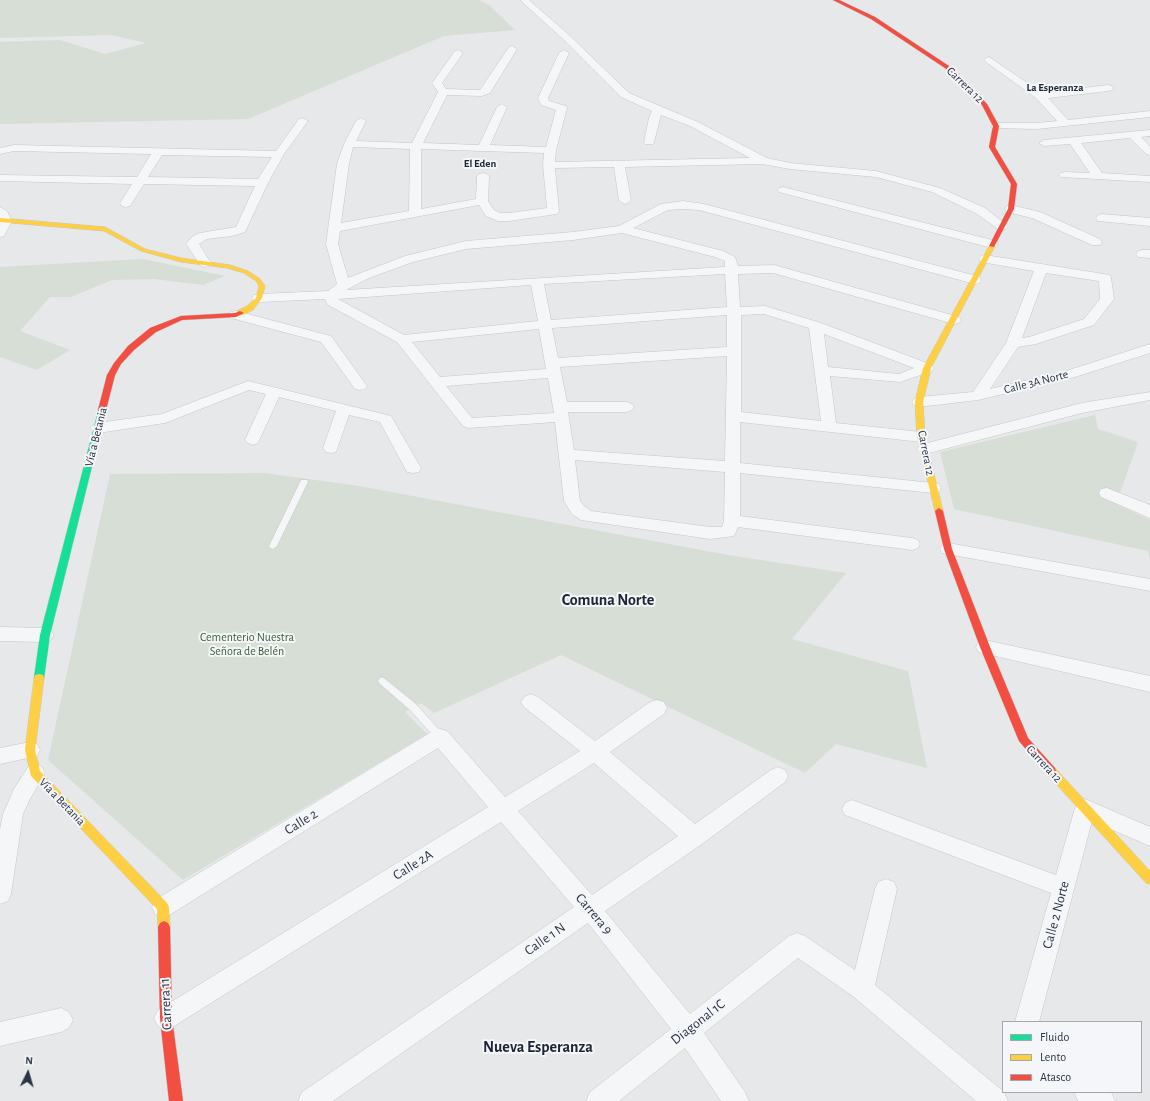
<!DOCTYPE html>
<meta charset="utf-8">
<style>
body{margin:0}
#map{position:relative;width:1150px;height:1101px;overflow:hidden;background:#e6e8ea;font-family:"Alegreya Sans",sans-serif}
canvas{display:block}
.legend{position:absolute;left:1002px;top:1021px;width:140px;height:72px;box-sizing:border-box;background:#f4f6f9;border:1px solid #a4a8b1;margin:0;padding:5px 7px;list-style:none;font-size:12px;color:#2b3445}
.legend li{display:flex;align-items:center;gap:8px;height:20px}
.legend b{width:20px;border:1px solid #a4a8b1}
.north{position:absolute;left:8px;top:1053px;width:40px;height:40px;-webkit-text-stroke:3px #f4f6f9;paint-order:stroke;rotate:5deg;font-size:11px;font-weight:700;line-height:16px;text-align:center;color:#2b3445}
.north::after{content:'';display:block;margin:auto;width:14px;height:18px;background:#2b3445;clip-path:polygon(50% 0,100% 100%,50% 72%,0 100%)}
</style>
<div id="map">
<canvas width="1150" height="1101"></canvas>
<ul class="legend">
<li><b style="height:5px;background:#16e098"></b>Fluido</li>
<li><b style="height:5px;background:#ffcf43"></b>Lento</li>
<li><b style="height:5px;background:#f24e42"></b>Atasco</li>
</ul>
<div class="north">N</div>
</div>
<script>
const c = document.querySelector('canvas').getContext('2d');
c.lineJoin = 'round';
function fill(path, color) { c.fillStyle = color; c.fill(path, 'evenodd'); }
const shape = rows => new Path2D(rows.map(r => 'M' + r).join(''));
function trace(path, color, width, dash) { c.strokeStyle = color; c.lineWidth = width; c.lineCap = dash ? 'butt' : 'round'; c.setLineDash(dash || []); c.stroke(path); }
function write(font, color, halo, rows, align = 'center') {
  c.font = font + ' "Alegreya Sans",sans-serif'; c.lineWidth = 4; c.setLineDash([]); c.textBaseline = 'middle'; c.strokeStyle = halo; c.fillStyle = color; for (const [text, x, y, turn = 0] of rows) {
    c.save(); c.translate(x, y); c.rotate((+turn || 0) * Math.PI / 180); c.textAlign = isNaN(turn) ? turn : align; if (halo) c.strokeText(text, 0, 0); c.fillText(text, 0, 0); c.restore();
  }
}
fill(shape([
 [0,0,479,0,489,5,515,30,444,36,248,119,0,124,0,42,60,40,105,54,146,43,111,35,0,38],
 [143,259,225,276,203,285,154,279,112,280,71,297,50,297,20,331,70,350,37,370,0,357,0,267],
 [1095,415,1098,429,1138,442,1116,504,1150,520,1150,559,1148,551,954,509,940,452],
 [264,473,359,486,728,555,846,573,792,639,908,671,927,768,836,744,805,773,561,655,434,713,421,703,405,712,427,734,183,880,48,760,110,474]
]), '#d6ded6');
const lane = shape([
 [301,480,307,480,308,482,277,546,273,549,270,548,269,546,301,480],
 [382,677,385,679,416,704,443,734,445,737,443,740,440,741,437,740,410,710,379,683,378,681,379,679,382,677]
]);
const street = shape([
 [520,0,529,0,569,35,629,93,698,122,767,158,790,163,876,171,940,188,985,208,1008,226,1006,229,998,229,977,214,932,192,876,177,790,169,762,164,625,167,631,200,629,202,625,204,621,202,619,200,614,167,555,168,559,211,557,214,509,221,498,221,486,216,479,205,340,231,338,244,348,278,405,256,466,241,573,232,619,226,661,204,683,201,704,204,980,277,981,280,980,283,975,284,699,210,683,209,668,210,633,228,723,251,735,257,738,266,774,265,959,317,961,320,959,323,954,324,773,273,738,274,740,307,765,306,821,323,932,365,934,368,932,371,900,382,830,376,836,423,921,432,926,434,929,437,926,440,921,442,740,422,740,463,933,483,939,484,941,488,939,492,933,493,740,473,740,516,912,538,918,540,920,544,918,548,912,550,738,527,734,536,710,539,581,520,572,514,564,501,555,422,468,428,463,426,397,342,328,305,325,299,259,302,254,301,252,298,254,295,259,294,328,291,337,284,326,244,337,164,344,144,356,121,361,118,366,121,356,141,412,143,438,92,432,83,455,51,458,50,463,53,442,83,446,89,480,90,509,47,512,46,517,49,490,93,482,96,447,95,423,143,479,145,497,107,502,104,507,107,490,145,546,147,556,110,541,105,538,98,559,53,564,50,569,53,548,98,549,101,566,106,567,108,556,150,555,162,750,158,690,126,661,115,654,142,653,144,645,144,644,142,649,118,652,111,621,97,563,39,520,0],
 [353,147,410,149,409,211,341,223,349,164,353,147],
 [421,149,544,153,543,165,547,208,509,213,500,213,494,210,488,201,489,176,487,174,483,173,479,174,477,176,476,199,421,209,421,149],
 [622,233,715,257,725,261,725,267,346,290,369,278,413,262,466,249,573,240,622,233],
 [725,274,727,307,551,320,544,284,725,274],
 [531,285,538,321,404,335,338,299,531,285],
 [764,314,809,328,821,421,741,412,741,315,764,314],
 [727,315,727,347,558,358,552,328,727,315],
 [539,329,546,369,440,377,412,342,539,329],
 [824,334,914,368,899,374,828,367,824,334],
 [727,356,725,461,574,450,568,412,627,412,632,410,634,407,632,404,627,402,567,402,560,367,727,356],
 [548,378,554,413,472,418,446,386,548,378],
 [575,460,725,472,724,521,722,527,710,527,591,511,584,506,580,501,575,460],
 [989,57,1042,93,1108,85,1112,86,1113,88,1112,90,1108,91,1048,98,1068,120,1150,111,1150,117,1037,129,992,128,991,126,996,123,1037,123,1057,121,1036,98,986,62,984,60,986,58,989,57],
 [303,118,308,121,284,154,268,183,245,232,232,236,207,239,199,244,211,263,209,266,205,267,201,266,186,244,193,236,200,233,236,227,255,186,144,184,130,206,126,207,122,206,120,203,132,184,0,181,0,175,137,177,151,154,14,151,0,154,0,148,14,145,276,151,299,119,303,118],
 [162,155,272,157,258,179,148,177,162,155],
 [1150,130,1150,136,1141,137,1150,146,1150,155,1146,154,1130,138,1081,143,1102,173,1150,176,1150,182,1061,177,1059,175,1061,173,1065,172,1090,173,1070,144,1044,146,1039,143,1044,140,1150,130],
 [783,187,996,241,998,244,996,247,992,248,779,192,777,190,779,188,783,187],
 [1011,205,1040,212,1100,239,1102,242,1100,245,1092,245,1032,218,1007,212,1005,209,1007,206,1011,205],
 [0,207,7,211,12,221,4,236,0,237,0,207],
 [1102,214,1150,218,1150,226,1098,221,1096,218,1098,215,1102,214],
 [1142,250,1150,250,1150,258,1138,257,1136,254,1138,251,1142,250],
 [985,255,1110,275,1111,278,1114,299,1094,325,1036,344,1018,347,990,389,1066,371,1150,344,1150,353,1075,377,978,400,919,407,914,405,912,402,914,399,919,397,973,392,1006,343,1034,271,981,262,979,259,981,256,985,255],
 [1046,273,1099,281,1100,299,1084,319,1029,337,1022,338,1046,273],
 [236,311,331,336,367,386,365,389,360,390,355,389,321,342,231,318,229,315,231,312,236,311],
 [248,381,391,416,421,468,419,472,413,473,407,472,380,422,349,415,336,452,331,453,326,452,323,448,336,411,279,397,258,443,253,445,248,443,245,440,266,394,249,390,165,423,98,433,93,431,90,428,93,425,98,423,162,414,248,381],
 [1150,392,1150,400,1082,413,925,454,920,453,917,449,920,445,1082,403,1150,392],
 [1107,488,1150,505,1150,518,1101,497,1099,493,1101,489,1107,488],
 [948,543,1150,579,1150,591,942,553,940,549,942,545,948,543],
 [0,627,45,628,51,630,54,635,51,640,45,642,0,641,0,627],
 [985,640,1150,676,1150,692,978,652,976,647,978,642,985,640],
 [531,694,538,697,595,741,650,702,657,700,664,702,667,708,664,714,610,752,695,824,771,770,778,767,785,770,788,776,785,782,702,844,605,911,690,1014,789,936,797,933,805,936,855,970,875,889,878,882,886,879,894,882,897,889,875,985,1004,1092,1008,1101,976,1101,854,997,798,958,704,1033,745,1092,749,1101,721,1101,685,1048,619,1101,586,1101,590,1092,671,1029,588,923,333,1101,298,1101,302,1092,574,907,501,822,174,1026,166,1030,158,1026,154,1018,158,1010,488,807,438,748,171,914,163,917,155,914,152,907,155,900,433,731,440,729,447,731,505,797,580,751,524,707,521,702,524,697,531,694],
 [594,763,678,836,592,895,518,811,594,763],
 [30,742,37,744,40,750,37,756,0,764,0,748,30,742],
 [35,764,42,767,45,773,30,799,23,814,11,894,8,901,0,904,0,829,3,814,14,789,28,767,35,764],
 [1085,799,1150,827,1150,846,1092,821,1039,1022,1015,1022,1051,893,845,815,842,809,845,803,852,800,1056,875,1075,808,1078,802,1085,799],
 [61,1008,69,1012,73,1020,69,1028,61,1032,0,1046,0,1022,61,1008],
 [1074,1092,1111,1092,1115,1101,1078,1101,1074,1092]
]);
const fast = shape([
 [99,408,105,408,106,410,50,635,44,678,43,681,39,682,35,681,34,678,40,635,99,408]
]);
const slow = shape([
 [0,218,105,227,145,249,181,258,230,265,248,271,260,279,265,286,262,298,253,310,243,315,237,315,237,311,247,306,256,298,259,286,256,281,244,273,227,268,181,262,141,251,104,231,0,222,0,218],
 [992,244,995,246,931,368,923,402,925,437,943,511,939,514,935,511,917,437,915,402,923,368,989,246,992,244],
 [39,674,43,675,44,678,35,750,40,771,167,903,169,907,170,927,168,931,164,933,160,931,158,927,157,909,31,776,25,750,34,678,35,675,39,674],
 [1051,766,1055,768,1150,871,1150,884,1146,883,1047,774,1046,771,1047,768,1051,766]
]);
const jam = shape([
 [833,0,839,0,875,17,955,70,987,104,999,126,995,147,1017,184,1014,209,994,247,989,246,1008,209,1011,184,989,147,993,126,982,105,951,72,871,19,833,0],
 [240,311,244,313,236,317,182,320,156,332,134,350,121,364,115,375,106,410,105,412,99,412,98,410,107,375,114,363,128,346,150,328,181,316,235,313,240,311],
 [939,508,943,511,952,549,990,647,1028,738,1055,768,1056,771,1055,774,1051,776,1047,774,1019,741,980,647,944,549,935,511,939,508],
 [164,921,168,923,170,927,172,1018,183,1101,169,1101,160,1018,158,927,160,923,164,921]
]);
trace(lane, '#c4c6c8', 1);
trace(street, '#c4c6c8', 1);
trace(fast, '#c4c6c8', 1);
trace(slow, '#c4c6c8', 1);
trace(jam, '#c4c6c8', 1);
fill(lane, '#f5f6f7');
fill(street, '#f5f6f7');
fill(fast, '#16e098');
fill(slow, '#ffcf43');
fill(jam, '#f24e42');
write('bold 11px', '#1d2536', '#f4f6f9', [
 ["La Esperanza",1055,88],
 ["El Eden",480,164]
]);
write('12px', '#2b3445', '#f4f6f9', [
 ["Carrera 12",965,85,44],
 ["Calle 3A Norte",1036,382,-14],
 ["Vía a Betania",96,437,-76],
 ["Carrera 12",926,453,79],
 ["Carrera 12",1044,764,47],
 ["Vía a Betania",62,802,46]
]);
write('12px', '#3f6138', '#f4f6f9', [
 ["Cementerio Nuestra",247,637],
 ["Señora de Belén",247,651]
]);
write('14px', '#2b3445', '#f4f6f9', [
 ["Calle 2",301,822,-32],
 ["Calle 2A",413,865,-32],
 ["Carrera 9",594,914,50],
 ["Calle 2 Norte",1056,915,-75],
 ["Calle 1 N",545,939,-35],
 ["Carrera 11",166,1004,-93],
 ["Diagonal 1C",698,1022,-38]
]);
write('bold 16px', '#1d2536', '#f4f6f9', [
 ["Comuna Norte",608,600]
]);
write('bold 16px', '#1d2536', '#f4f6f9', [
 ["Nueva Esperanza",538,1047]
]);
</script>
